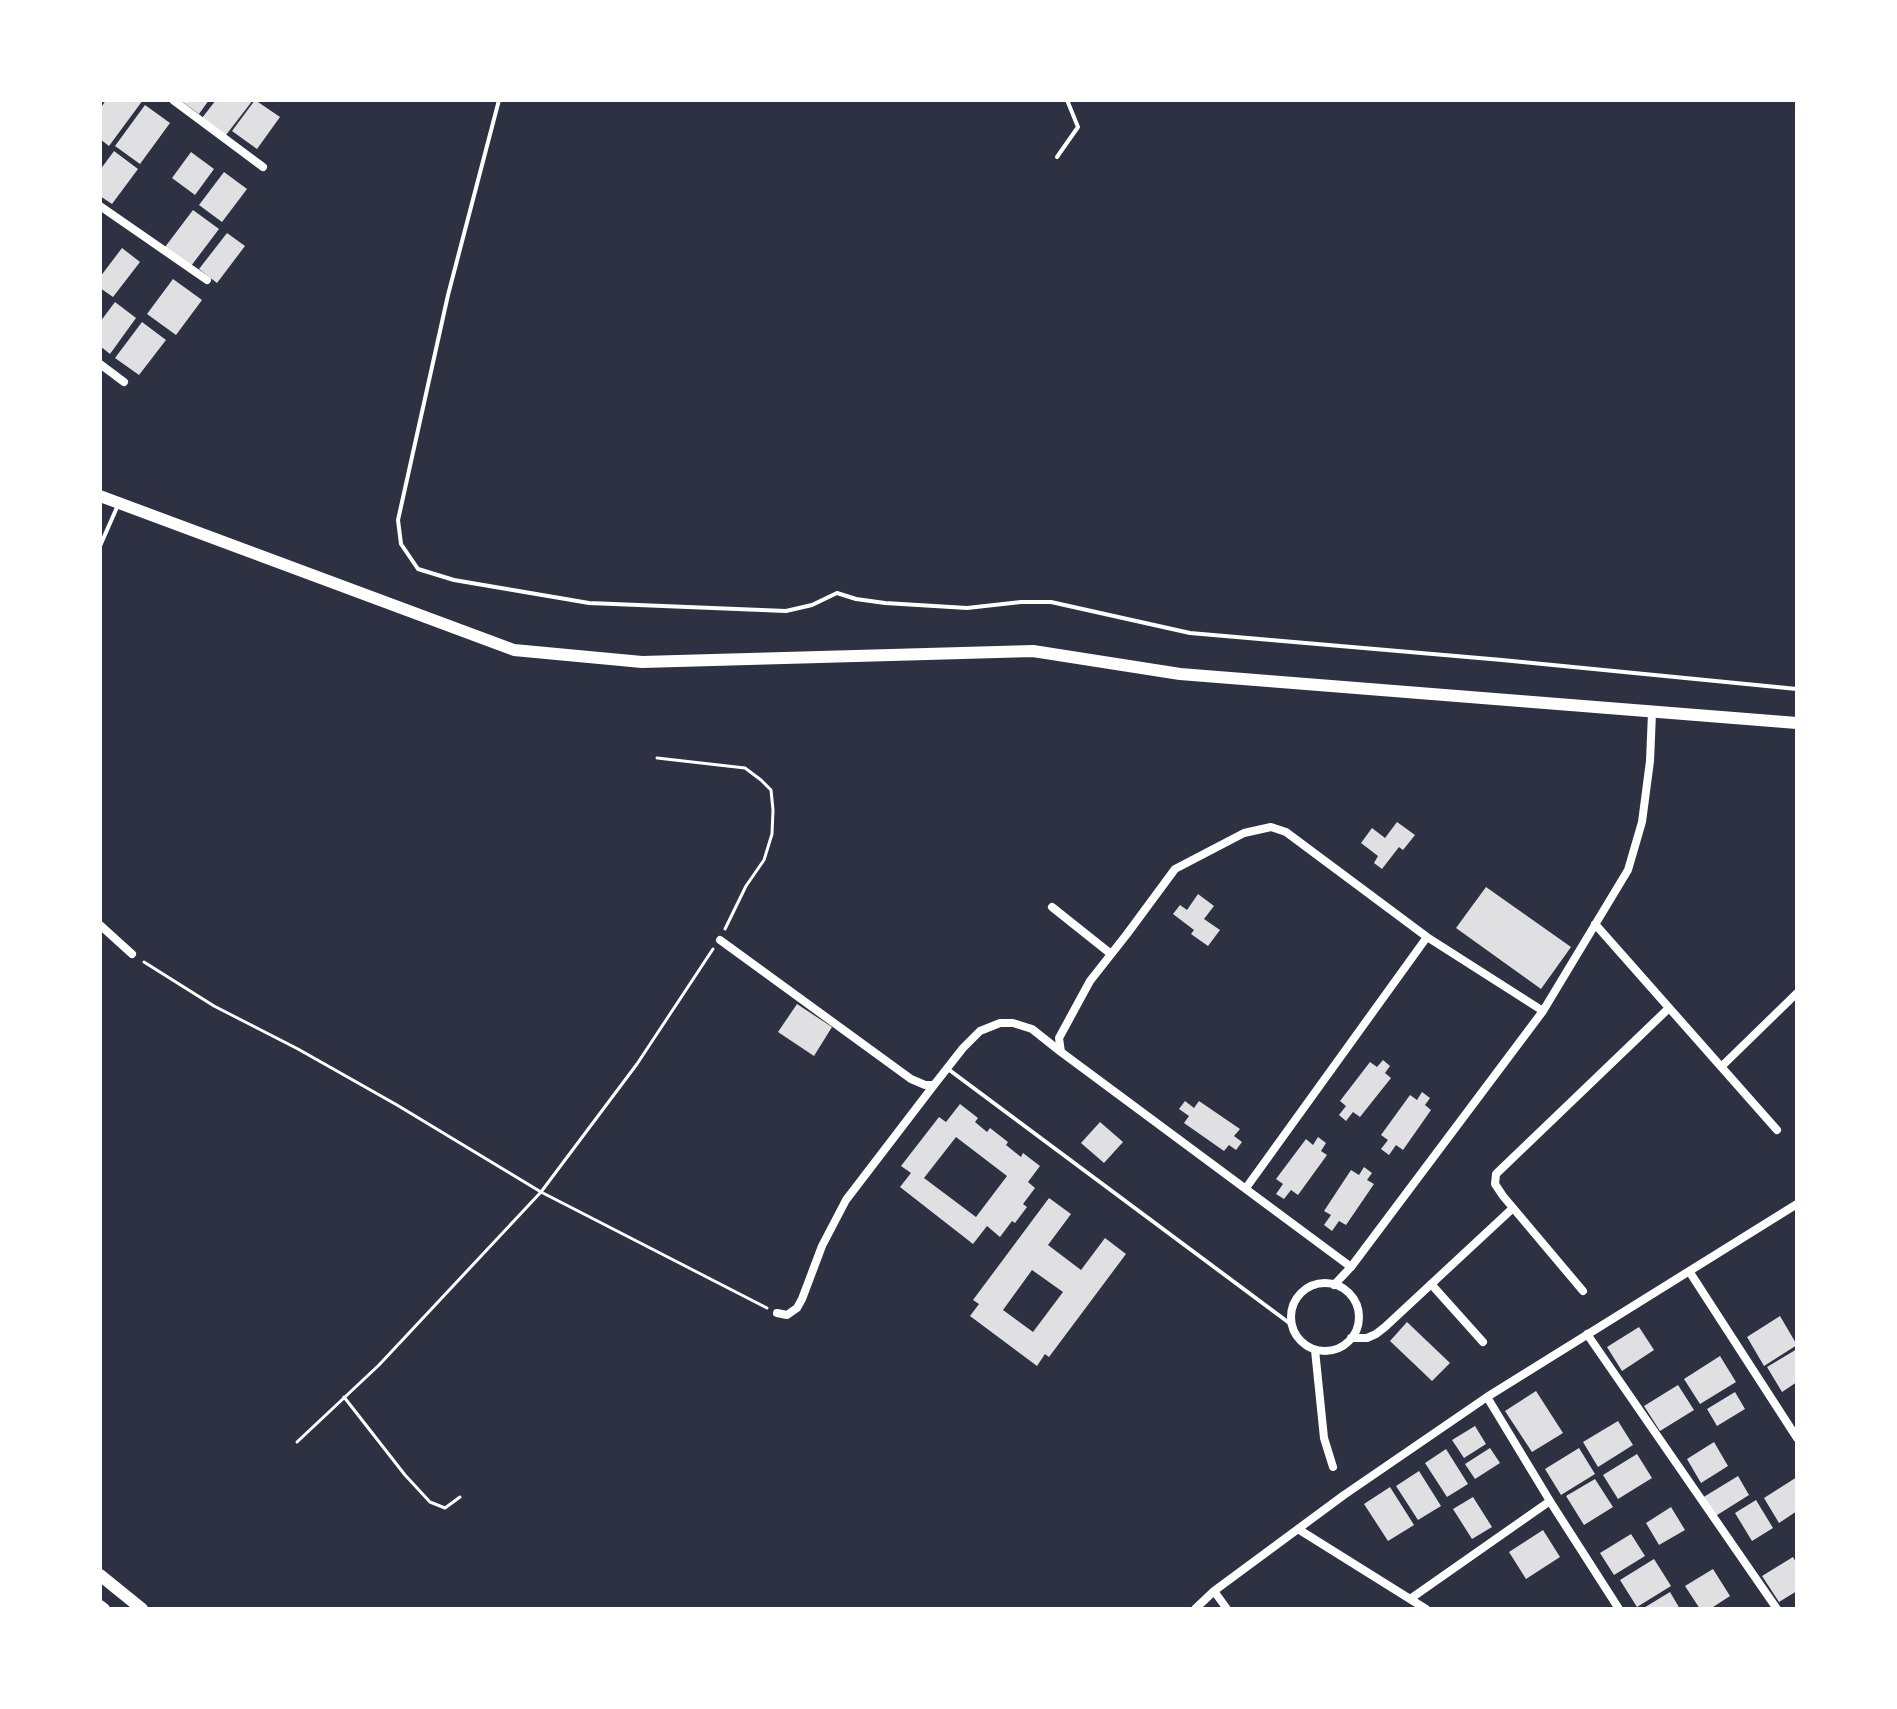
<!DOCTYPE html>
<style>
body{margin:0}
#map{position:relative;width:1897px;height:1709px;overflow:hidden;background:#2d3142;font-family:"Space Grotesk",sans-serif}
canvas{display:block}
.frame{position:absolute;inset:0;border:102px solid #fff;pointer-events:none}
</style>
<div id="map">
<canvas width="1897" height="1709"></canvas>
<div class="frame"></div>
</div>
<script>
const c = document.querySelector('canvas').getContext('2d');
c.lineJoin = 'round';
function fill(path, color) { c.fillStyle = color; c.fill(path, 'evenodd'); }
const shape = rows => new Path2D(rows.map(r => 'M' + r).join(''));
function trace(path, color, width, dash) { c.strokeStyle = color; c.lineWidth = width; c.lineCap = dash ? 'butt' : 'round'; c.setLineDash(dash || []); c.stroke(path); }
fill(shape([
 [106,100,143,100,109,146,100,139,100,109],
 [180,100,209,100,199,114],
 [216,100,253,100,226,135,202,118],
 [255,100,280,117,257,149,232,131],
 [145,105,170,123,140,164,115,146],
 [114,151,138,169,112,204,100,196,100,170],
 [191,152,214,169,195,195,172,178],
 [224,172,247,189,222,222,199,205],
 [193,210,219,229,191,266,165,247],
 [227,233,245,246,217,283,199,269],
 [122,248,140,262,113,297,100,288,100,277],
 [173,279,202,300,176,335,147,314],
 [115,302,136,318,110,354,100,346,100,322],
 [142,322,166,340,139,375,115,358],
 [1397,822,1415,835,1403,850,1399,847,1382,869,1374,863,1378,856,1361,843,1372,828,1385,838],
 [1486,887,1571,947,1541,989,1456,928],
 [1198,894,1214,906,1204,919,1220,930,1208,946,1191,934,1194,930,1173,914,1180,905,1187,910],
 [797,1004,832,1027,814,1056,778,1032],
 [1383,1060,1390,1066,1385,1073,1391,1078,1360,1117,1353,1112,1346,1121,1339,1115,1346,1106,1340,1101,1370,1062,1377,1067],
 [1422,1092,1430,1098,1425,1105,1431,1110,1403,1150,1396,1145,1389,1155,1381,1149,1388,1140,1381,1135,1410,1095,1417,1100],
 [1185,1101,1194,1108,1199,1101,1240,1129,1234,1136,1242,1142,1236,1150,1229,1145,1224,1151,1184,1123,1189,1116,1179,1109],
 [960,1104,978,1118,975,1122,987,1132,990,1128,1008,1142,1006,1145,1021,1157,1023,1153,1040,1166,1028,1182,1035,1188,1023,1204,1027,1207,1015,1223,1012,1221,1000,1237,987,1226,973,1244,900,1187,911,1173,901,1166,939,1117,946,1122],
 [956,1137,1007,1176,976,1217,924,1178],
 [1100,1122,1123,1142,1104,1163,1081,1143],
 [1318,1137,1326,1143,1321,1151,1327,1155,1298,1195,1291,1190,1284,1199,1276,1194,1283,1184,1276,1179,1306,1139,1313,1145],
 [1364,1167,1372,1173,1367,1180,1374,1184,1346,1225,1339,1221,1332,1231,1324,1225,1331,1215,1324,1211,1351,1170,1359,1175],
 [1049,1198,1071,1214,1048,1245,1081,1270,1105,1238,1126,1254,1049,1357,1045,1354,1037,1366,970,1316,979,1304,973,1300],
 [1032,1270,1063,1292,1033,1332,1003,1310],
 [1780,1316,1797,1345,1764,1366,1747,1337],
 [1407,1322,1450,1363,1432,1381,1390,1341],
 [1639,1327,1654,1350,1622,1371,1607,1347],
 [1797,1349,1797,1382,1782,1392,1767,1367],
 [1720,1356,1736,1382,1700,1404,1684,1379],
 [1678,1385,1694,1410,1660,1431,1644,1406],
 [1536,1391,1563,1433,1532,1452,1505,1411],
 [1735,1392,1745,1409,1717,1426,1707,1409],
 [1618,1421,1633,1445,1598,1467,1583,1442],
 [1475,1426,1486,1444,1464,1458,1452,1440],
 [1714,1442,1728,1466,1701,1483,1687,1459],
 [1490,1448,1500,1463,1475,1479,1465,1464],
 [1579,1448,1595,1474,1561,1495,1545,1469],
 [1446,1449,1468,1484,1447,1497,1425,1463],
 [1637,1454,1652,1478,1618,1499,1603,1475],
 [1419,1471,1441,1506,1418,1520,1396,1486],
 [1738,1476,1749,1495,1714,1517,1702,1498],
 [1797,1477,1797,1511,1779,1523,1764,1498],
 [1595,1479,1613,1507,1584,1525,1566,1496],
 [1390,1487,1414,1525,1388,1541,1364,1504],
 [1473,1497,1492,1527,1472,1539,1453,1509],
 [1756,1500,1773,1528,1752,1541,1735,1513],
 [1671,1507,1685,1530,1659,1545,1646,1523],
 [1543,1530,1560,1557,1526,1579,1509,1552],
 [1631,1534,1645,1556,1614,1575,1600,1553],
 [1793,1557,1797,1564,1797,1591,1779,1602,1762,1576],
 [1654,1559,1671,1586,1637,1607,1620,1580],
 [1713,1569,1730,1596,1710,1609,1700,1609,1685,1586],
 [1670,1592,1680,1609,1642,1609]
]), '#e0e0e3');
trace(shape([
 [657,758,745,768,761,780,771,790,773,810,772,834,764,860,746,886,725,929],
 [144,962,214,1006,298,1049,397,1105,541,1192,637,1064,713,949],
 [344,1397,405,1475,430,1502,445,1508,460,1497],
 [297,1442,379,1365,541,1192,767,1308]
]), '#fff', 3);
trace(shape([
 [499,100,448,295,398,520,401,544,418,569,454,580,589,603,786,611,812,605,837,593,856,599,885,603,967,608,1021,602,1051,602,1190,633,1502,660,1797,689],
 [1057,157,1078,127,1067,100],
 [100,546,118,505],
 [948,1069,1292,1325]
]), '#fff', 4);
trace(shape([
 [173,100,263,167],
 [100,206,207,280],
 [100,364,124,382],
 [1052,907,1111,954],
 [1595,924,1777,1130],
 [100,925,132,954],
 [720,940,911,1079,925,1085,934,1085,963,1048,980,1031,1000,1023,1013,1023,1032,1029,1061,1052],
 [1721,1067,1797,993],
 [1246,1188,1427,937],
 [1351,1267,1061,1052,1059,1038,1090,981,1127,934,1175,869,1244,833,1271,827,1286,832,1427,937,1543,1011],
 [1689,1271,1797,1438],
 '1291 1317a34 34 0 1 1 68 0a34 34 0 1 1-68 0Z',
 [1431,1284,1483,1342],
 [1334,1285,1351,1267,1543,1011,1628,870,1642,822,1650,761,1652,713],
 [1583,1291,1503,1196,1495,1184,1496,1174,1669,1008],
 [777,1313,787,1315,797,1308,802,1299,822,1246,846,1200,934,1085],
 [1587,1334,1777,1609],
 [1351,1338,1367,1338,1376,1334,1385,1327,1513,1208],
 [1315,1350,1324,1438,1333,1467],
 [1487,1397,1553,1506,1619,1609],
 [1298,1529,1426,1609],
 [1214,1591,1227,1609],
 [1410,1599,1550,1501],
 [1195,1609,1214,1591,1344,1495,1487,1397,1797,1204]
]), '#fff', 8);
trace(shape([
 [100,496,514,650,642,662,1033,651,1180,674,1797,723],
 [100,1575,142,1609],
 [100,1606,104,1609]
]), '#fff', 12);
</script>
